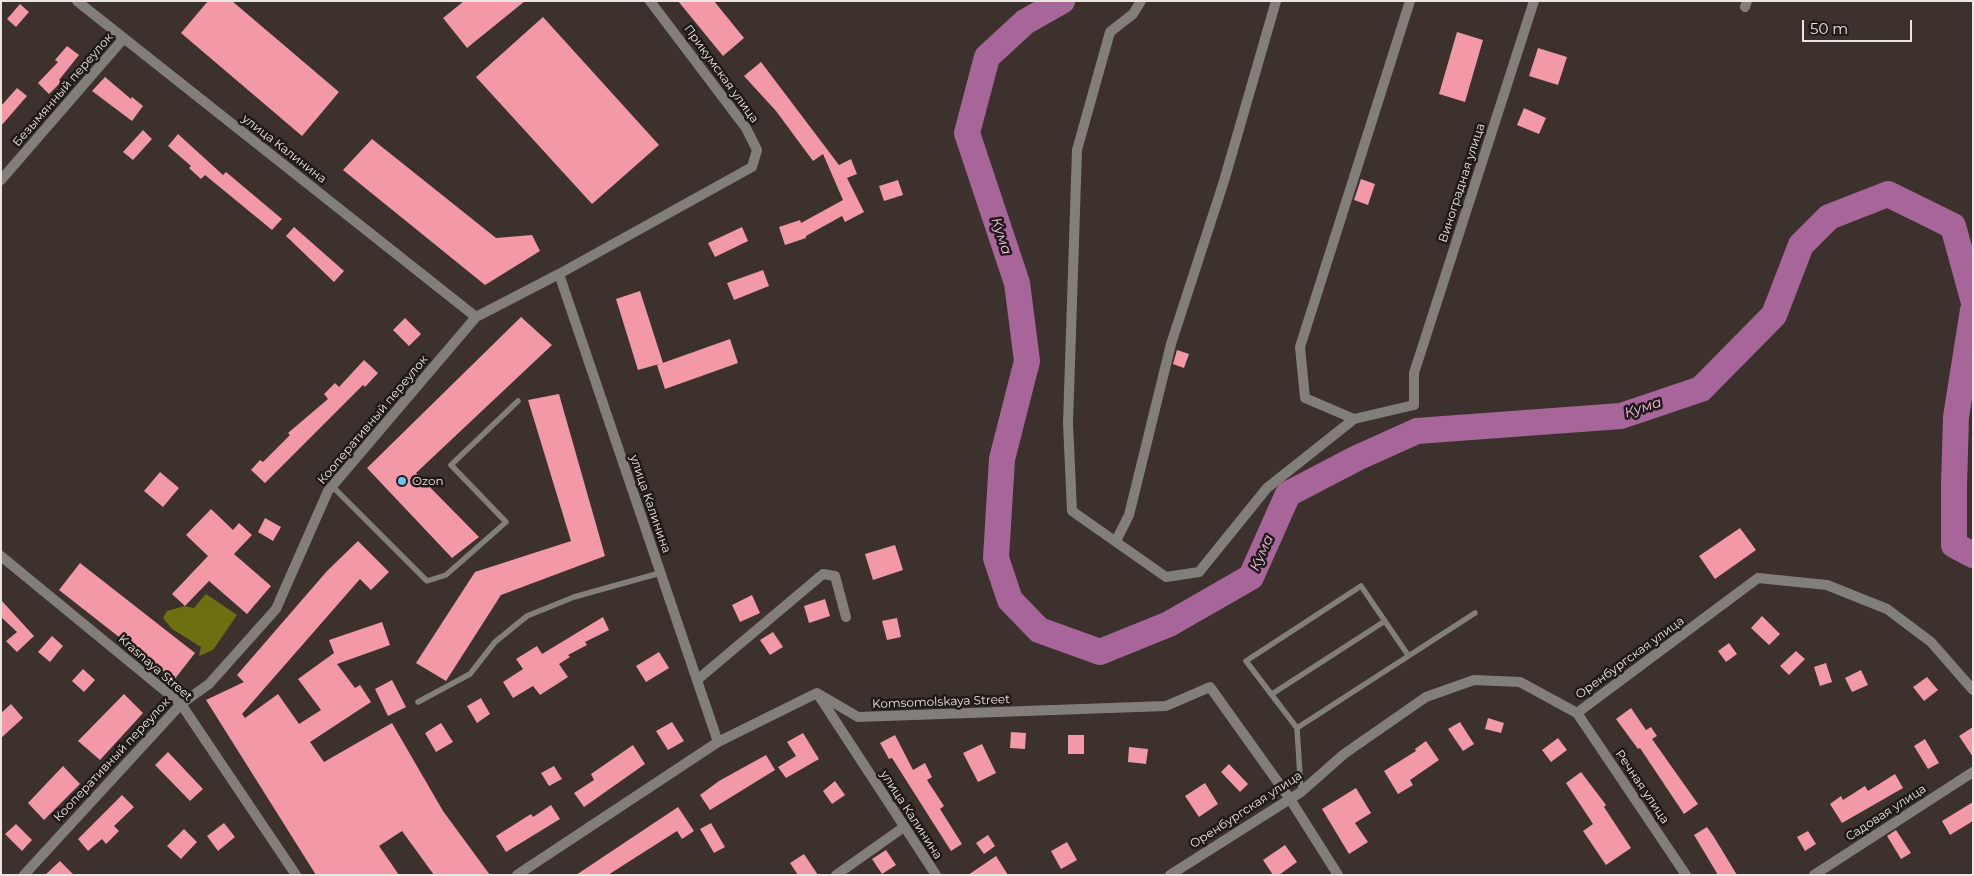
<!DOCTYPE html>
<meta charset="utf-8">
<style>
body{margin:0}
#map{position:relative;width:1974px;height:876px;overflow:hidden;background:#3c312c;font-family:Montserrat,sans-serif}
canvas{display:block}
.frame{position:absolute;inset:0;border:2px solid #ece5e2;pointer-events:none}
.scale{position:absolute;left:1802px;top:20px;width:110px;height:22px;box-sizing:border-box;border:2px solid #ece5e2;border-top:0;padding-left:6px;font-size:15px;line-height:18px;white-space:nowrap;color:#ece5e2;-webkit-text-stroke:4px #1f1a18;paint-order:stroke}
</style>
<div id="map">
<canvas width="1974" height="876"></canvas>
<div class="frame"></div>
<div class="scale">50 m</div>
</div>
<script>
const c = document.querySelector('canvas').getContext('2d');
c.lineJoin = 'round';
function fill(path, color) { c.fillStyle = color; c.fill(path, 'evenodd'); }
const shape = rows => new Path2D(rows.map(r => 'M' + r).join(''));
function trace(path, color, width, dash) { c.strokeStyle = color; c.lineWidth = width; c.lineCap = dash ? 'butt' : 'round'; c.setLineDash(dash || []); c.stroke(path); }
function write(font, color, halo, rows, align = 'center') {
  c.font = font + ' Montserrat,sans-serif'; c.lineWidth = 5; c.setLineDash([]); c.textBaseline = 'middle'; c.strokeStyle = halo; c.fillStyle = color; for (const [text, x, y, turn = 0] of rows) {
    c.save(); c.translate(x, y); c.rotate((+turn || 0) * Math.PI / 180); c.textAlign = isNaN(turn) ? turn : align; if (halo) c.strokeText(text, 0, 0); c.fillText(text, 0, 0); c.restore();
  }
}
fill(shape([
 [206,594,237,615,213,650,199,656,201,647,172,629,163,618,167,611,185,606,194,608]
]), '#6d7011');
trace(shape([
 [1062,1,1025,22,987,57,967,133,1017,283,1027,361,1002,459,996,558,1010,600,1039,630,1100,652,1169,624,1251,577,1288,494,1357,458,1417,431,1621,416,1701,389,1774,315,1801,245,1829,217,1888,194,1953,226,1973,299],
 [1973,310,1956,417,1954,485,1954,545,1973,555]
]), '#a76599', 26);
fill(shape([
 [208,1,232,1,339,92,302,136,181,33],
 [464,1,525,1,467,48,443,18],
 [678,1,714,1,744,38,723,56],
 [20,4,29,12,16,27,7,19],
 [543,17,659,145,592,204,476,77],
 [1457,32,1483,40,1465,102,1439,94],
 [67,46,79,55,59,80,61,82,49,94,38,83,58,62,55,60],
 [1538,48,1567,57,1558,85,1529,76],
 [761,62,839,165,851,159,857,174,847,178,864,212,845,222,842,216,806,236,806,238,785,245,779,227,800,220,801,223,843,200,823,154,813,161,776,111,744,76],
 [105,77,131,99,132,97,143,106,132,121,92,91],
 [17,88,27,96,1,126,1,106],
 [1524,108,1546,118,1539,134,1517,125],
 [143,130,152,139,133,160,123,152],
 [178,134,223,175,226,172,282,219,272,230,205,175,201,179,189,168,191,166,168,146],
 [372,139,496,238,532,235,540,251,485,285,343,170],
 [1361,179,1375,184,1368,205,1354,200],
 [898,180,903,195,884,201,879,186],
 [294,227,344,271,334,282,286,236],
 [742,227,748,241,715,257,708,243],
 [763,270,769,286,734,300,727,283],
 [640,291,663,363,638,370,616,299],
 [521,317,552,345,416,473,479,537,452,558,367,468],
 [405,318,421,334,409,346,393,330],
 [730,339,738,363,665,389,657,365],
 [1177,350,1189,354,1184,368,1173,364],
 [364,360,378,373,365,387,363,385,265,483,251,470,260,460,263,462,290,435,288,433,328,399,324,394,335,383,339,387],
 [559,394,605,556,501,595,446,681,416,663,475,572,571,541,528,400],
 [160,472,179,488,163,507,144,491],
 [211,509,233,530,239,523,252,535,234,554,271,586,247,614,209,581,185,606,172,594,208,556,186,535],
 [265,518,281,527,273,541,258,532],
 [1740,528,1756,550,1715,579,1699,556],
 [358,541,389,572,371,590,360,579,242,714,245,718,278,694,299,724,321,710,298,679,334,653,329,640,382,622,390,645,337,664,355,688,360,685,371,702,310,742,324,762,392,723,443,811,490,875,434,875,402,831,379,846,399,875,316,875,206,700,244,682,237,675,327,571],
 [895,545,903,570,873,580,865,554],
 [80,563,195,653,174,680,59,590],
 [752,595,760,613,740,622,732,605],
 [825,599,830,616,809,623,804,606],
 [1,600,34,636,17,652,6,641,17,632,1,617],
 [1762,616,1780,634,1769,645,1751,628],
 [603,617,609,630,585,642,587,645,568,655,570,657,559,664,568,677,540,695,533,686,513,698,503,682,523,669,516,659,537,646,542,654],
 [897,618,901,637,887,640,882,621],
 [773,632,783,647,770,655,760,640],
 [52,636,63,646,50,662,38,652],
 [1729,643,1737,654,1726,662,1718,651],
 [1796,651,1805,659,1789,675,1780,666],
 [659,652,669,668,646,682,636,666],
 [1826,663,1832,682,1820,686,1814,667],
 [83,669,95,680,84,692,72,681],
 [1861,670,1868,685,1852,692,1845,678],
 [1927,677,1938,690,1924,701,1913,687],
 [392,680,406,707,388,716,375,689],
 [124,694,143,713,100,760,78,741],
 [481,698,490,714,477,723,467,706],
 [11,704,23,718,1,738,1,713],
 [1631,708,1646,730,1651,727,1657,736,1652,739,1698,804,1684,814,1640,748,1638,749,1616,719],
 [1488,718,1504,723,1501,733,1485,729],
 [672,722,684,741,668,750,656,731],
 [1460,722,1474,744,1463,751,1448,729],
 [441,723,453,742,436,752,425,733],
 [1973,727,1973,757,1959,736],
 [1011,732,1026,733,1025,749,1010,748],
 [803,733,819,759,786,778,778,767,796,756,787,742],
 [895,735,913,770,925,763,932,777,927,780,944,806,940,809,962,844,951,851,892,758,889,759,880,743],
 [1068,735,1084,735,1084,754,1068,754],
 [1558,738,1567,750,1551,762,1542,750],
 [1925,739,1939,763,1928,769,1914,746],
 [1426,741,1439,760,1410,780,1413,785,1398,794,1384,771,1416,751,1415,749],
 [982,744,996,773,978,782,963,753],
 [633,745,645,764,584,807,574,793,594,780,591,774],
 [1129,747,1148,749,1146,764,1128,762],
 [168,752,203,789,190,801,155,765],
 [766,755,775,770,710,810,700,795,719,781],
 [1229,764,1248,784,1240,792,1221,772],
 [63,766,80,784,44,820,28,803],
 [554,766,562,779,549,786,541,773],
 [1581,772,1606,805,1604,807,1631,848,1606,865,1583,831,1593,824,1566,783],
 [1895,774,1903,788,1842,823,1830,804,1841,796,1843,800,1865,786,1868,791],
 [835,781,845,795,832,804,823,791],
 [1205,783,1218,804,1199,817,1185,796],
 [1356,788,1371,813,1355,823,1368,842,1349,854,1322,809],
 [122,795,134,807,114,826,119,831,106,844,102,839,88,851,78,839],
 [1973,802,1973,821,1950,835,1942,821],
 [551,805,560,819,506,852,496,836,531,814,533,817],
 [678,807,694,831,682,839,677,831,608,875,576,875],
 [224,823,235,837,218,851,207,836],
 [711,823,725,847,714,853,700,829],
 [16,824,32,840,22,851,5,834],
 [1707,827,1714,837,1737,875,1718,875,1694,835],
 [184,829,197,842,181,859,167,846],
 [1896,830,1911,853,1901,859,1887,836],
 [1808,831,1816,844,1805,851,1797,837],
 [988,835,995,846,984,854,976,843],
 [1067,842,1077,860,1061,869,1051,851],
 [1285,845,1297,862,1279,875,1273,875,1263,860],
 [886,850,896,865,882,874,872,859],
 [804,854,818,875,798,875,790,863],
 [996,856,1008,875,968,875],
 [60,861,74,875,45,875]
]), '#f398a7');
trace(shape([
 [332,486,427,581,446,575,506,522,451,465,518,401],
 [1272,694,1385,621],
 [418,702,470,674,495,642,527,616,574,597,660,573],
 [1297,728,1475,613],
 [1301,792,1297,728,1246,661,1361,586,1408,655]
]), '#827f7a', 5.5);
trace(shape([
 [77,1,476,317],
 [1141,1,1133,14,1110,32,1077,150,1068,423,1072,511,1166,577,1199,572,1267,488,1354,419,1414,405,1414,373,1534,1],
 [1745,7,1747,1],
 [1,180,124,38],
 [559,274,718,742],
 [1354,419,1305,398,1300,347,1410,1],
 [1116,541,1129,515,1171,344,1224,181,1276,1],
 [697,680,823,574,835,576,846,617],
 [819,696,936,875],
 [1577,713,1686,875],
 [24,875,181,704,209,684,276,609,328,491,476,317,559,274,752,167,757,150,746,128,650,1],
 [517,875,718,742,817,693,858,717,1166,706,1210,687,1290,799,1338,875],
 [836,875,904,827],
 [1170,875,1301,792,1344,754,1426,697,1474,680,1520,682,1577,713,1758,578,1827,585,1887,609,1931,642,1973,690],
 [1814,875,1973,772]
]), '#827f7a', 10);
trace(shape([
 [1,556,181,704,296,875]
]), '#827f7a', 10);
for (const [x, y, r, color] of [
 [402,481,5,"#6ac3f1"]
]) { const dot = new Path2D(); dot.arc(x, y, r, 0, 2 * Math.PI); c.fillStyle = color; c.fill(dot); trace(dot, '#1f1a18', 2); }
write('12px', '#ece5e2', '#1f1a18', [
 ["Прикумская улица",721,74,54],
 ["Безымянный переулок",63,90,-49],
 ["улица Калинина",284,149,38],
 ["Виноградная улица",1462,183,-72],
 ["Кооперативный переулок",373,420,-50],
 ["улица Калинина",650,504,71],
 ["Оренбургская улица",1630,658,-36],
 ["Krasnaya Street",155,668,41],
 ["Komsomolskaya Street",941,702,-2],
 ["Кооперативный переулок",112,760,-47],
 ["Речная улица",1642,787,56],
 ["Оренбургская улица",1246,810,-33],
 ["Садовая улица",1886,813,-33],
 ["улица Калинина",911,815,57]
]);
write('12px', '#ece5e2', '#1f1a18', [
 ["Ozon",412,481]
], 'left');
write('italic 14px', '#f9c1ec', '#1f1a18', [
 ["Кума",1001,236,72],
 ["Кума",1643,408,-18],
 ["Кума",1262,553,-66]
]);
</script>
